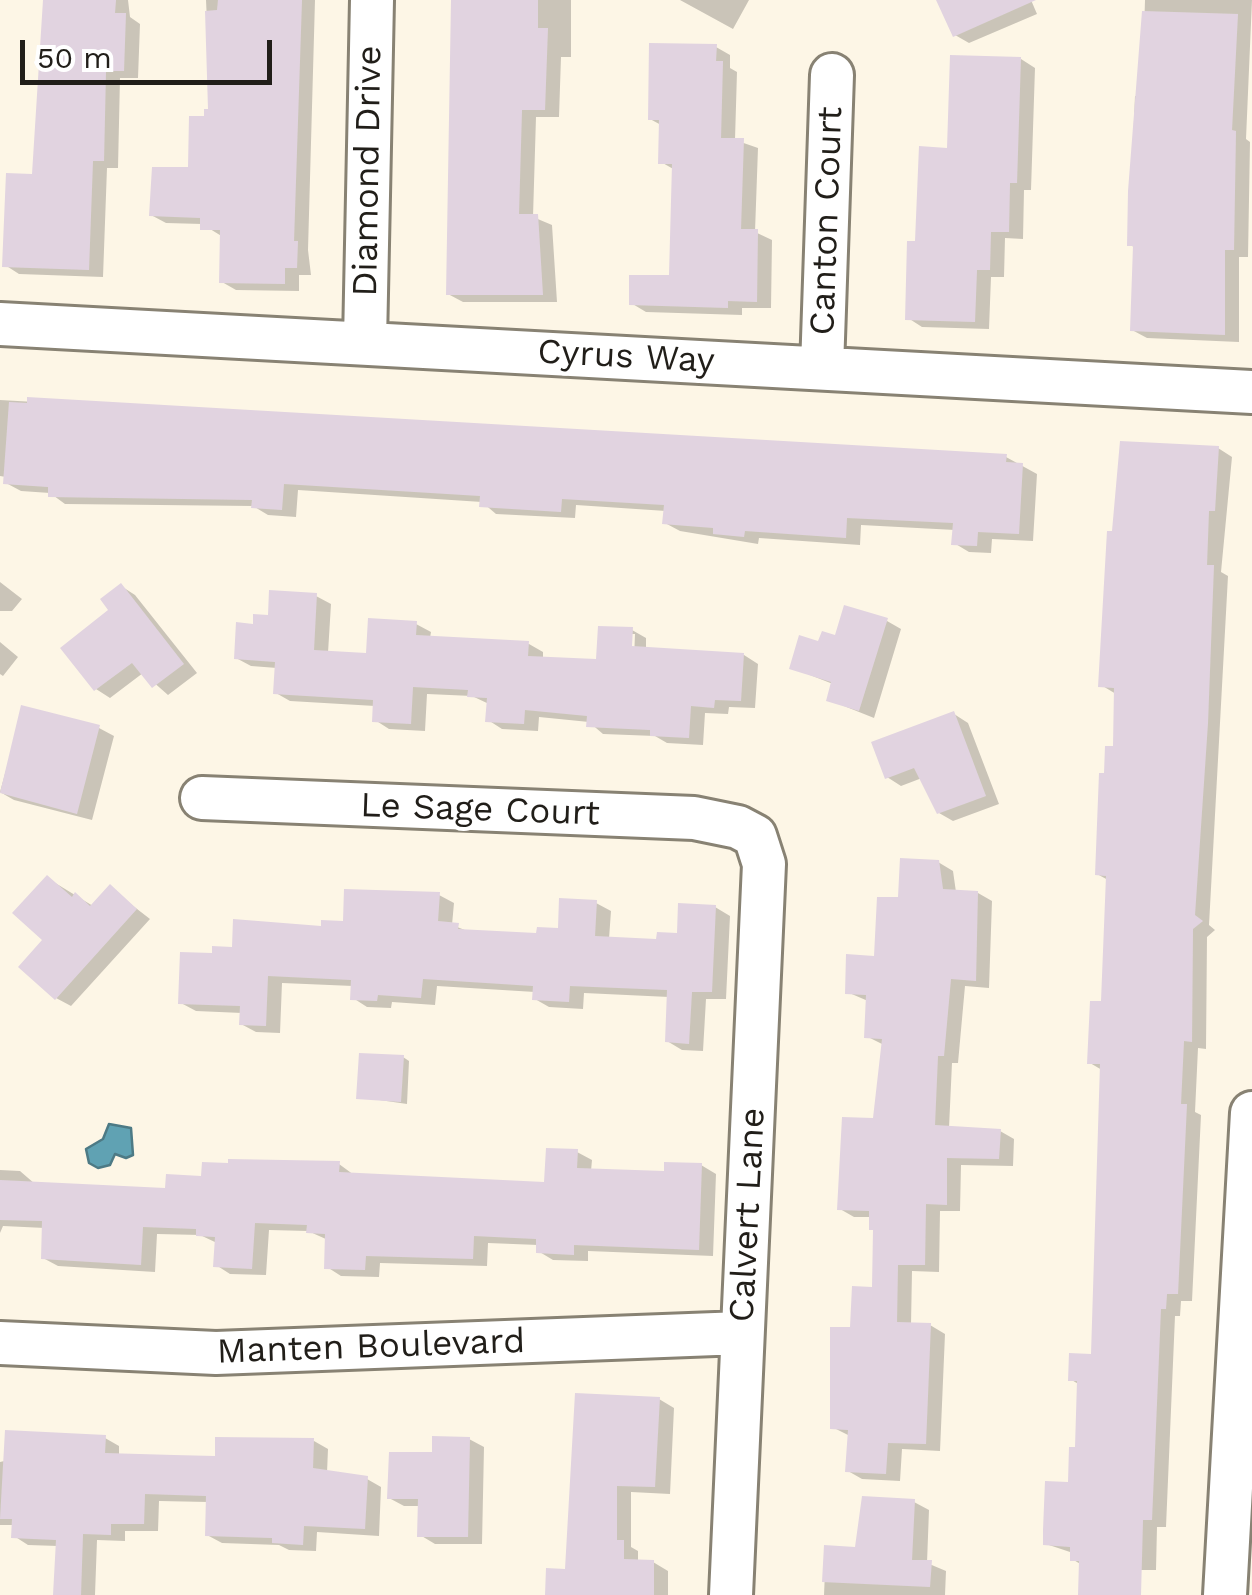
<!DOCTYPE html>
<style>
body{margin:0}
#map{position:relative;width:1252px;height:1595px;overflow:hidden;background:#fdf6e6;font-family:"Work Sans",sans-serif}
canvas{display:block}
.scale{position:absolute;left:20px;top:40px;width:252px;height:45px;box-sizing:border-box;border:5px solid #211e19;border-top:0;padding-left:12px;font-size:30px;line-height:35px;white-space:nowrap;color:#211e19;-webkit-text-stroke:8px #fff;paint-order:stroke}
</style>
<div id="map">
<canvas width="1252" height="1595"></canvas>
<div class="scale">50 m</div>
</div>
<script>
const c = document.querySelector('canvas').getContext('2d');
c.lineJoin = 'round';
function fill(path, color) { c.fillStyle = color; c.fill(path, 'evenodd'); }
const shape = rows => new Path2D(rows.map(r => 'M' + r).join(''));
function trace(path, color, width, dash) { c.strokeStyle = color; c.lineWidth = width; c.lineCap = dash ? 'butt' : 'round'; c.setLineDash(dash || []); c.stroke(path); }
function write(font, color, halo, rows, align = 'center') {
  c.font = font + ' "Work Sans",sans-serif'; c.lineWidth = 8; c.setLineDash([]); c.textBaseline = 'middle'; c.strokeStyle = halo; c.fillStyle = color; for (const [text, x, y, turn = 0] of rows) {
    c.save(); c.translate(x, y); c.rotate((+turn || 0) * Math.PI / 180); c.textAlign = isNaN(turn) ? turn : align; if (halo) c.strokeText(text, 0, 0); c.fillText(text, 0, 0); c.restore();
  }
}
const water = shape([
 [109,1124,131,1128,133,1155,126,1158,115,1154,110,1165,98,1168,89,1163,86,1149,103,1139,109,1124]
]);
fill(water, '#60a2b3');
trace(water, '#4d7a85', 2.5);
fill(shape([
 [46,0,128,0,130,17,140,24,138,78,120,78,118,168,107,168,103,277,19,274,5,265,35,177],
 [206,0,315,0,308,250,311,275,299,275,299,291,236,290,222,282,223,237,202,224,166,223,151,215,191,169,211,112],
 [454,0,571,0,571,57,561,57,559,117,536,117,533,217,552,225,557,302,463,302,448,294],
 [680,0,749,0,733,29],
 [939,0,1031,0,1037,14,969,43,955,35],
 [1145,0,1252,0,1246,139,1250,142,1248,257,1239,257,1239,342,1147,338,1132,330,1136,248,1130,245,1131,191,1135,96,1142,97],
 [716,47,730,55,730,68,737,72,735,140,758,148,755,232,772,240,771,308,742,308,742,315,646,312,631,303,672,277,675,170,661,162,661,125,650,119],
 [1021,59,1035,68,1031,190,1024,190,1023,239,1005,238,1004,277,991,277,989,329,922,327,908,318,949,150],
 [0,400,1006,457,1037,474,1033,541,992,539,991,553,969,552,954,543,955,530,861,525,860,545,759,538,758,544,680,531,665,523,666,511,576,505,575,518,496,514,482,502,298,490,296,517,268,515,253,506,65,504,50,493,21,491,6,483,6,477,0,476],
 [1218,448,1232,457,1221,572,1228,576,1209,925,1215,930,1207,937,1206,1049,1198,1048,1195,1112,1201,1115,1192,1301,1181,1301,1180,1316,1175,1316,1166,1527,1157,1527,1156,1570,1132,1570,1131,1595,1081,1595,1082,1565,1072,1559,1073,1553,1046,1544,1070,1484,1077,1450,1080,1385,1070,1379,1093,1357,1102,1070,1090,1063,1103,1003,1108,880,1097,874,1107,775,1115,749,1116,694,1101,685],
 [0,582,22,599,12,611,0,611],
 [121,586,135,595,197,673,168,695,143,673,110,698,96,689],
 [316,596,331,604,328,653,368,655,416,624,431,632,430,638,529,644,543,652,543,659,599,662,632,630,646,638,646,650,744,655,758,664,755,708,729,707,728,714,705,713,703,745,667,743,655,736,603,734,589,722,539,717,538,731,502,729,488,720,489,704,472,696,427,694,425,731,389,729,375,720,375,706,290,701,276,693,277,668,251,666,236,658,255,626],
 [630,634,635,634,634,659,629,659],
 [887,621,901,629,874,718,829,700,833,684,792,668,836,638],
 [0,642,18,657,3,676,0,674],
 [23,708,99,728,114,736,92,820,14,800,0,792],
 [954,714,968,723,999,804,953,821,939,813,922,778,901,786,887,777],
 [938,862,953,871,956,892,978,893,992,901,989,988,965,986,958,1063,952,1063,949,1128,1000,1131,1014,1139,1013,1166,961,1165,960,1211,940,1211,939,1272,912,1271,911,1325,930,1325,945,1334,940,1451,902,1449,900,1481,862,1479,848,1471,850,1436,832,1427,853,1330,874,1289,876,1232,871,1229,871,1217,854,1217,840,1209,875,1121,884,1045,866,1036,868,1001,847,992,877,958,901,900],
 [47,878,93,906,110,888,150,919,71,1006,56,998,46,940],
 [439,895,454,903,452,925,470,932,539,936,560,931,596,903,611,911,609,939,659,942,679,936,715,907,730,916,726,999,706,999,703,1051,682,1050,667,1041,669,997,584,993,583,1009,549,1007,535,999,535,992,437,986,435,1005,392,1002,391,1008,367,1007,353,998,353,986,282,983,280,1033,256,1032,241,1024,242,1013,196,1011,181,1003,215,956,345,924],
 [403,1057,409,1061,407,1104,359,1097],
 [577,1152,592,1160,591,1171,666,1173,701,1165,716,1174,713,1256,588,1251,588,1261,553,1260,538,1251,538,1245,488,1243,487,1266,380,1263,379,1277,341,1276,327,1267,328,1240,308,1231,269,1230,266,1275,230,1274,216,1265,217,1243,200,1235,157,1234,155,1272,58,1266,43,1258,45,1228,3,1226,0,1233,0,1170,20,1171,35,1184,168,1191,204,1178,339,1164,354,1175,547,1185],
 [659,1399,674,1408,670,1494,631,1492,631,1547,638,1551,638,1562,653,1562,668,1571,668,1595,548,1595,567,1571],
 [105,1438,119,1446,119,1456,217,1458,314,1441,328,1449,327,1473,367,1479,381,1487,379,1536,317,1532,316,1551,289,1550,279,1545,222,1543,207,1535,208,1502,159,1501,158,1531,125,1531,125,1541,97,1540,95,1595,55,1595,58,1546,28,1545,14,1536,14,1525,0,1525,0,1462],
 [469,1439,484,1447,482,1544,435,1544,420,1535,420,1506,404,1506,389,1498,434,1454],
 [914,1502,929,1510,927,1563,946,1571,945,1595,824,1595,826,1548,858,1549]
]), '#0003');
fill(shape([
 [43,0,116,0,115,13,126,13,124,71,106,71,104,161,93,161,89,270,2,267,6,173,32,174],
 [218,0,302,0,294,241,298,241,297,268,285,268,285,284,219,283,220,230,200,230,200,218,149,216,152,167,188,167,189,116,204,116,204,109,208,109,205,11,217,10],
 [451,0,538,0,538,28,548,28,545,110,522,110,519,214,538,214,543,295,446,295],
 [936,0,1036,0,953,37],
 [1142,11,1238,14,1232,130,1236,131,1234,250,1225,250,1225,335,1130,331,1133,246,1127,246,1128,191],
 [649,43,717,44,716,61,723,61,721,138,744,138,741,229,758,229,757,302,728,301,728,308,629,305,629,275,669,275,672,164,658,164,659,120,648,120],
 [950,55,1021,57,1017,183,1010,183,1009,232,991,232,990,270,977,270,975,322,905,320,907,241,915,241,919,146,947,148],
 [27,397,1007,454,1006,462,1023,463,1019,534,978,532,977,546,951,545,953,523,847,518,846,538,745,531,744,537,713,534,713,528,662,524,664,505,562,499,561,512,479,507,480,496,284,484,282,510,251,508,252,500,48,497,48,487,3,484,9,402,27,403],
 [1120,441,1219,446,1215,511,1209,511,1207,565,1214,565,1208,723,1195,915,1203,921,1193,929,1192,1042,1184,1041,1181,1104,1187,1104,1178,1294,1167,1294,1166,1309,1161,1309,1152,1520,1143,1520,1141,1595,1078,1595,1079,1561,1070,1561,1070,1547,1043,1545,1043,1530,1045,1481,1068,1482,1069,1447,1075,1447,1077,1381,1068,1381,1069,1353,1091,1354,1100,1064,1087,1064,1090,1001,1101,1001,1106,876,1095,875,1099,773,1104,773,1105,746,1113,746,1114,688,1098,687,1107,531,1112,531],
 [121,583,184,664,152,688,132,663,94,691,60,648,108,610,100,599],
 [269,590,317,593,314,650,366,653,368,618,417,621,416,635,529,641,528,656,596,659,598,626,633,627,632,646,744,653,741,701,715,700,714,708,691,706,689,738,650,736,650,730,586,727,587,716,525,710,524,724,485,722,487,698,467,697,468,690,413,687,411,724,372,722,373,700,273,694,275,662,234,659,236,622,253,624,253,614,268,615],
 [844,605,888,618,859,711,826,701,831,682,789,669,799,635,818,641,822,631,835,635],
 [21,705,100,725,77,814,0,793],
 [954,711,986,796,937,814,914,768,885,779,871,742],
 [900,858,939,860,943,889,978,891,976,981,951,979,944,1056,938,1056,935,1125,1001,1129,999,1159,947,1158,947,1205,926,1204,925,1265,898,1265,897,1322,931,1323,926,1444,888,1443,886,1474,845,1472,848,1430,830,1429,830,1327,850,1327,852,1286,872,1287,873,1230,869,1230,869,1211,837,1210,842,1117,873,1118,882,1039,864,1038,866,995,845,994,846,954,874,956,877,897,898,897],
 [47,875,72,897,75,892,90,906,110,884,137,909,55,1000,18,967,42,940,12,913],
 [344,889,440,892,438,921,459,923,458,929,536,933,537,927,558,928,559,898,597,900,595,936,656,939,657,932,677,933,678,903,716,905,712,992,692,992,689,1044,665,1042,667,990,570,986,569,1002,532,1000,533,986,423,979,421,998,378,995,377,1001,350,1000,351,980,268,976,266,1026,239,1025,240,1006,178,1004,180,952,212,953,212,946,232,947,233,919,321,926,321,920,343,921],
 [359,1053,404,1055,401,1102,356,1099],
 [546,1148,578,1149,577,1168,664,1171,664,1162,702,1163,699,1250,574,1245,574,1255,536,1253,536,1239,474,1236,473,1259,366,1256,365,1270,324,1269,325,1234,306,1233,307,1225,255,1223,252,1269,213,1267,215,1237,196,1236,196,1229,143,1227,141,1265,41,1259,42,1221,0,1220,0,1180,165,1188,166,1174,201,1176,202,1162,228,1163,228,1159,340,1161,339,1172,544,1182],
 [575,1393,660,1397,655,1487,617,1486,617,1540,624,1540,624,1559,654,1560,654,1595,545,1595,546,1568,565,1569],
 [5,1430,106,1435,105,1453,174,1455,215,1456,215,1437,314,1438,313,1468,368,1476,365,1529,304,1526,303,1545,272,1543,272,1538,205,1536,206,1496,145,1494,144,1524,111,1524,111,1535,83,1534,81,1595,53,1595,56,1540,11,1538,12,1519,0,1519],
 [432,1436,470,1437,468,1537,417,1537,418,1499,387,1499,389,1452,432,1452],
 [862,1496,915,1499,912,1560,932,1560,930,1587,822,1582,824,1545,855,1547]
]), '#e1d3e0');
const minor = shape([
 [0,324,1252,392],
 [365,342,372,0],
 [822,368,832,75],
 [202,798,694,818,738,827,755,836,764,864,731,1595],
 [0,1343,216,1353,742,1333],
 [1225,1595,1252,1113]
]);
trace(minor, '#888273', 48);
trace(minor, '#fff', 42);
write('35px', '#211e19', '#fff', [
 ["Diamond Drive",368,171,-89],
 ["Canton Court",827,221,-88],
 ["Cyrus Way",626,357,3],
 ["Le Sage Court",480,810,2],
 ["Calvert Lane",748,1215,-87],
 ["Manten Boulevard",371,1347,-2]
]);
</script>
